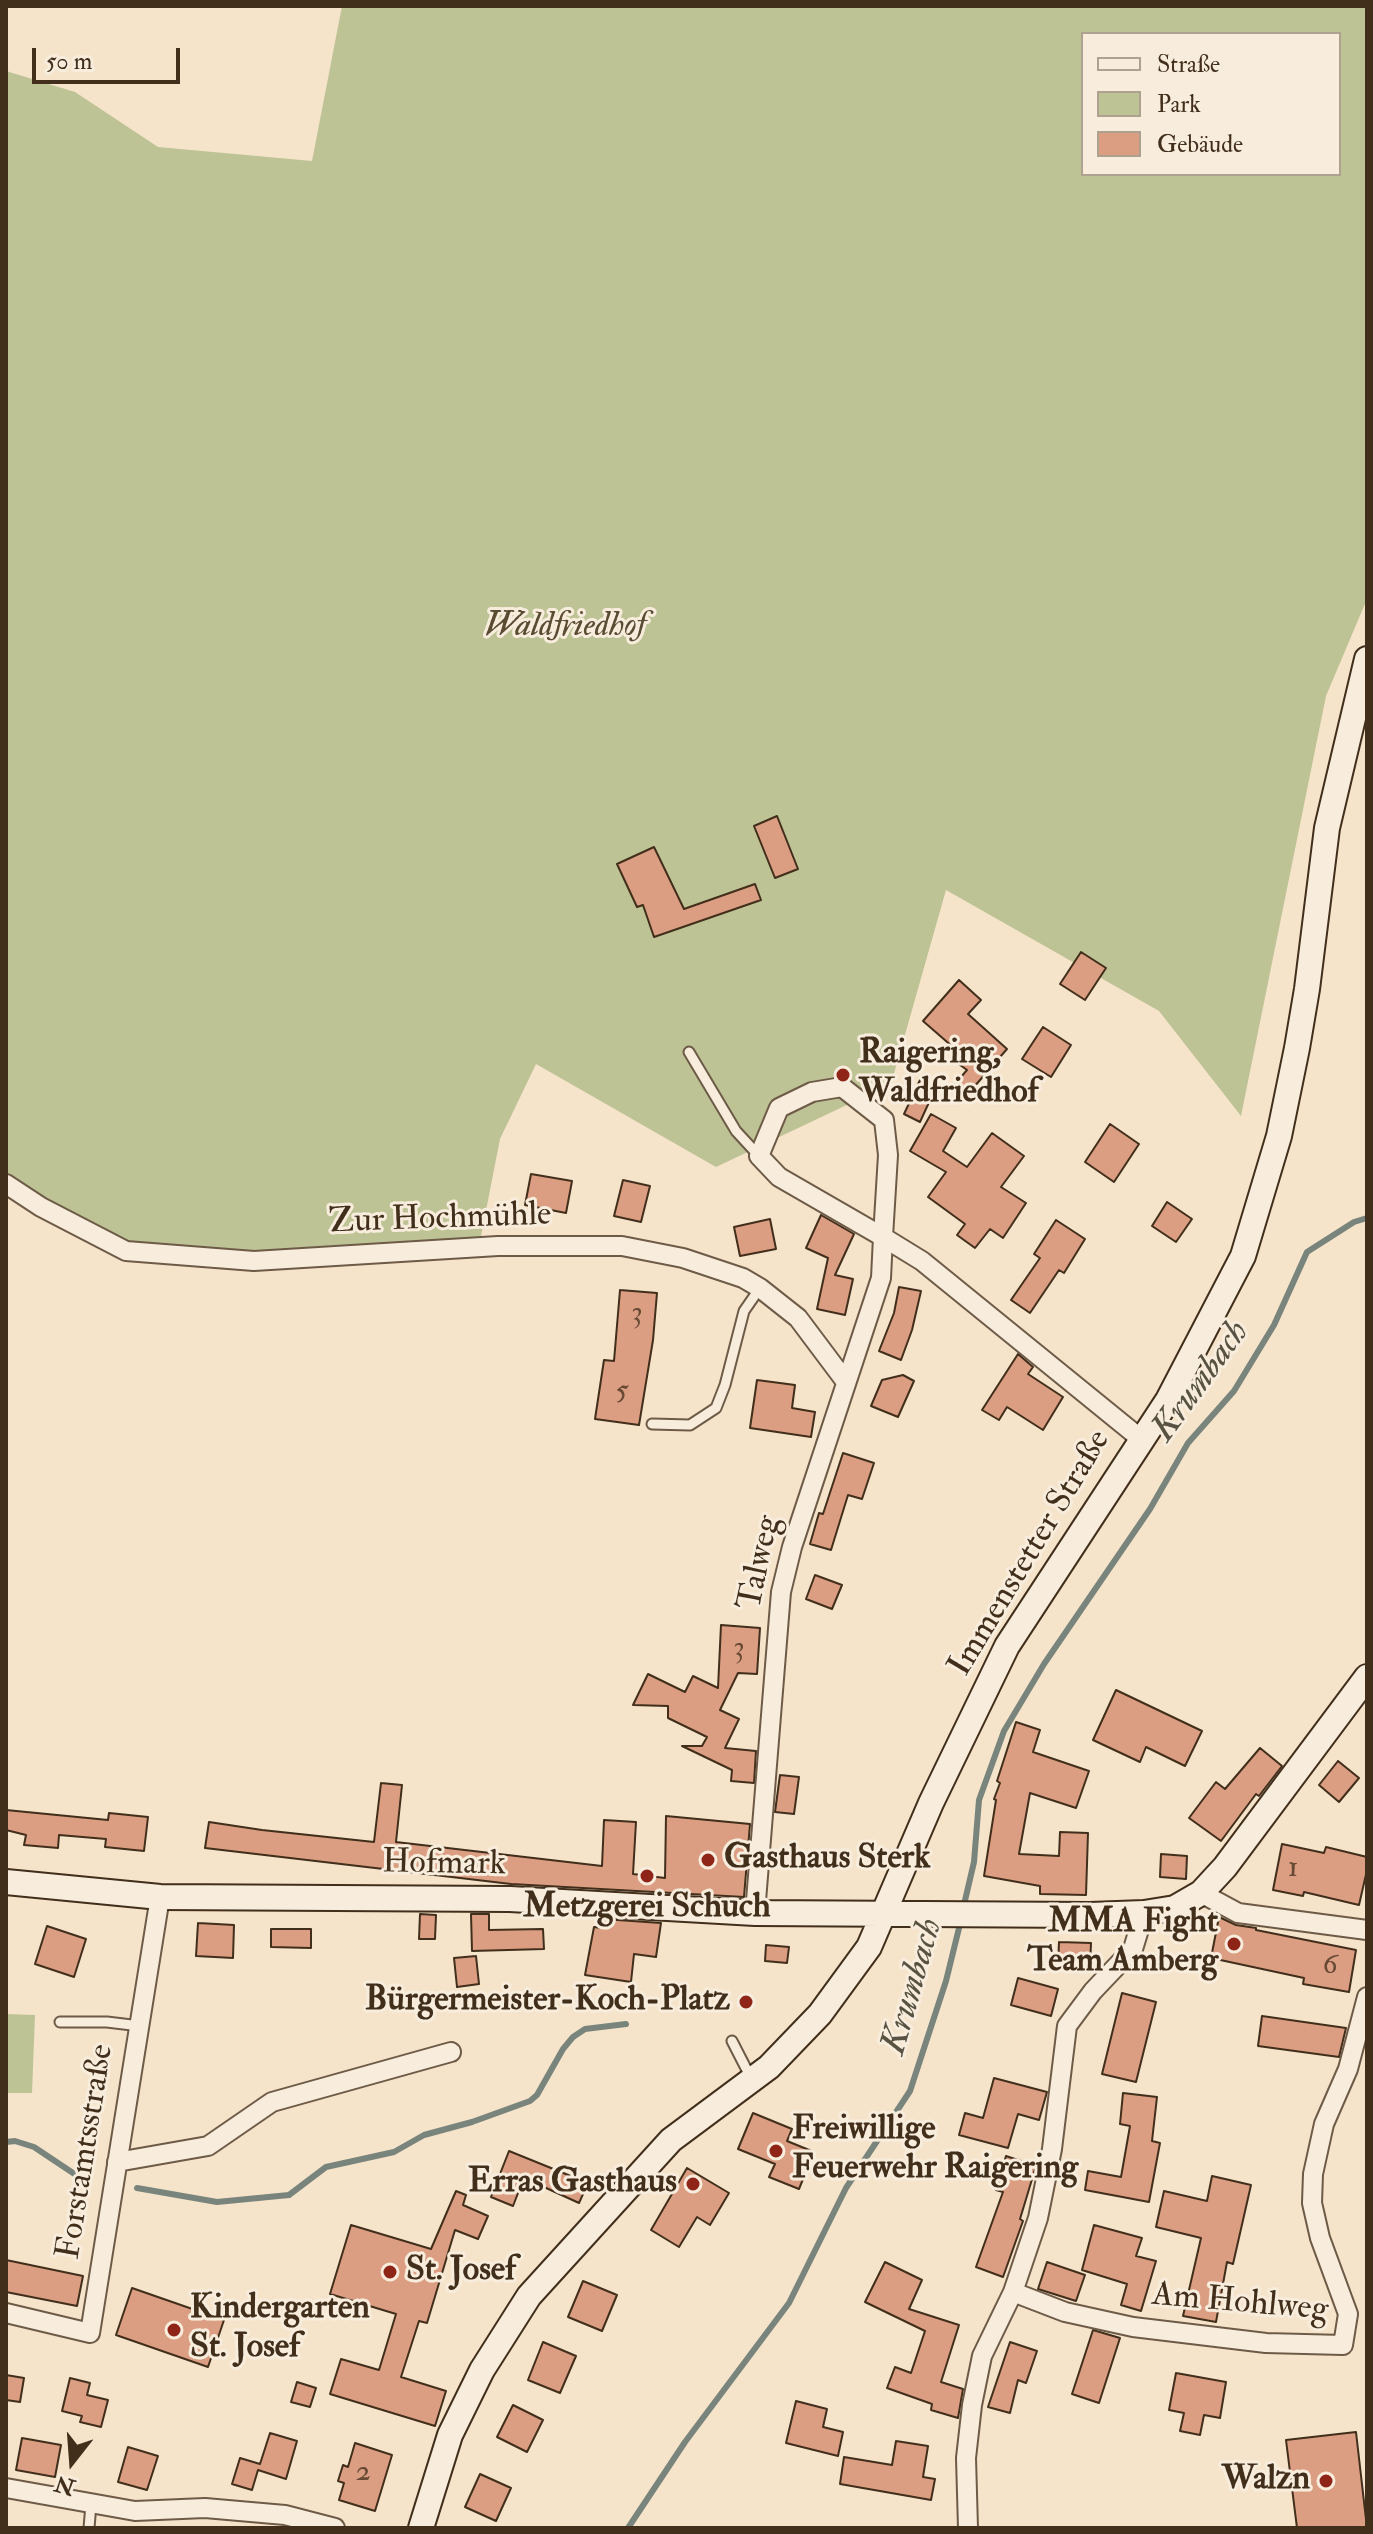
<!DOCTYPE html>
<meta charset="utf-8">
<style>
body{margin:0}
#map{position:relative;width:1373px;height:2534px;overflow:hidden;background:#f5e3ca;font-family:"IM FELL Double Pica",serif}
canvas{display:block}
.frame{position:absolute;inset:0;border:8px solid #412e1b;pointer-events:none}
.legend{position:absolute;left:1081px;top:32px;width:260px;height:144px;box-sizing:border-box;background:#f8eddd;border:2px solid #afa18f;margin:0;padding:10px 14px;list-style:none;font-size:24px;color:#412e1b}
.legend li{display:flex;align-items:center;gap:16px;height:40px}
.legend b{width:40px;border:2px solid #afa18f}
.north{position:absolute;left:32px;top:2422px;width:80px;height:80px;-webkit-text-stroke:6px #f8eddd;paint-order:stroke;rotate:197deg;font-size:22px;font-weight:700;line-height:32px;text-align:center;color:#412e1b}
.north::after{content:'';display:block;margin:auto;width:28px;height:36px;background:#412e1b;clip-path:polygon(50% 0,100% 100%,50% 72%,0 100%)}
.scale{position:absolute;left:32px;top:48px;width:148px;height:36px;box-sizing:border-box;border:4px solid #412e1b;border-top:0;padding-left:10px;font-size:24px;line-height:28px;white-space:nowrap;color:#412e1b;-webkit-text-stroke:6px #f8eddd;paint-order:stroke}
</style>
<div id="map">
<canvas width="1373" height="2534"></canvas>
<div class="frame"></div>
<ul class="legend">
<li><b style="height:10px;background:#f8eddd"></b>Straße</li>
<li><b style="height:22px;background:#bec395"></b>Park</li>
<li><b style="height:22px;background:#db9e82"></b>Gebäude</li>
</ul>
<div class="north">N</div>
<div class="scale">50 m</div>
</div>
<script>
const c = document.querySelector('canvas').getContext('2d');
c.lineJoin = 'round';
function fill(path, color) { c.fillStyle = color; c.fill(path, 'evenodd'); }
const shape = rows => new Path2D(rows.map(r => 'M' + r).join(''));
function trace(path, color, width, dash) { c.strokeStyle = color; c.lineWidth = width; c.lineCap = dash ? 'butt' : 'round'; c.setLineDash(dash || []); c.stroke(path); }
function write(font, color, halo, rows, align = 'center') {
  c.font = font + ' "IM FELL Double Pica",serif'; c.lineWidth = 6; c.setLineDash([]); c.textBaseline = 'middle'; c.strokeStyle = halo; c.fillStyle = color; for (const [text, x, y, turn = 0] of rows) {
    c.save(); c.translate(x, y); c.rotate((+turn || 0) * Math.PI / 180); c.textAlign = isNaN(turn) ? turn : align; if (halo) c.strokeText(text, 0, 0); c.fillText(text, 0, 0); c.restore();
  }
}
fill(shape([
 [342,6,1367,6,1367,599,1326,696,1241,1116,1159,1011,946,890,891,1084,716,1167,536,1064,500,1139,481,1236,426,1249,254,1261,126,1251,6,1184,6,71,75,92,158,147,312,161],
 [1083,34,1339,34,1339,174,1083,174],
 [6,2014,35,2015,32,2093,6,2093]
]), '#bec395');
trace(shape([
 [963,1909,974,1862,979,1800,1004,1731,1044,1664,1150,1509,1188,1443,1234,1391,1274,1325,1307,1252,1354,1222,1367,1218],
 [6,2142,15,2141,34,2147,82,2179],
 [137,2188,217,2202,289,2195,326,2167,394,2152,424,2135,472,2122,530,2101,537,2095,563,2049,573,2037,585,2029,626,2024],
 [628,2528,685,2442,789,2303,846,2188,910,2091,946,1981,961,1920]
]), '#78847c', 6);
const building = shape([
 [777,816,798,869,775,878,754,826,777,816],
 [654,847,684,909,755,884,761,900,654,937,643,905,637,907,617,864,654,847],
 [1081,952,1106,968,1085,1000,1060,984,1081,952],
 [959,980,981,1000,968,1014,1007,1049,967,1095,955,1084,967,1070,956,1062,962,1055,923,1021,959,980],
 [1043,1027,1071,1045,1051,1077,1022,1059,1043,1027],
 [920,1080,936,1087,920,1122,904,1114,920,1080],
 [931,1114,956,1128,943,1151,967,1167,992,1133,1024,1156,1001,1187,1026,1203,1003,1238,990,1229,975,1248,957,1235,965,1224,928,1197,946,1172,910,1151,931,1114],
 [1110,1124,1139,1144,1114,1182,1085,1162,1110,1124],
 [531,1174,572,1181,566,1213,525,1205,531,1174],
 [623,1180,650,1186,641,1222,614,1216,623,1180],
 [1167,1202,1192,1219,1176,1242,1152,1226,1167,1202],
 [821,1215,854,1234,835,1275,853,1279,845,1315,817,1309,828,1258,806,1248,821,1215],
 [770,1219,776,1249,740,1256,734,1227,770,1219],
 [1056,1220,1085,1239,1064,1273,1059,1270,1030,1313,1011,1300,1040,1258,1034,1254,1056,1220],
 [899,1287,921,1291,912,1330,901,1360,879,1351,894,1313,899,1287],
 [620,1290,657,1293,653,1340,639,1425,595,1419,604,1360,614,1361,620,1290],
 [1018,1354,1033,1367,1028,1374,1063,1397,1043,1430,1007,1407,999,1420,982,1410,1018,1354],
 [903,1375,914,1381,898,1417,871,1406,882,1380,903,1375],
 [757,1380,795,1385,792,1408,815,1412,811,1437,750,1428,757,1380],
 [843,1453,874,1463,862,1499,848,1495,831,1550,810,1544,819,1513,823,1514,843,1453],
 [815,1575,842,1585,832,1609,806,1599,815,1575],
 [721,1625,760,1628,757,1674,738,1673,720,1710,739,1719,725,1748,756,1751,754,1783,731,1781,732,1770,682,1746,702,1746,707,1737,668,1718,668,1706,633,1705,648,1674,685,1692,693,1676,718,1688,721,1625],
 [1116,1690,1202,1731,1185,1766,1146,1747,1140,1762,1093,1740,1116,1690],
 [1016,1722,1040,1730,1033,1752,1089,1771,1076,1808,1030,1793,1019,1854,1059,1856,1060,1832,1088,1833,1086,1895,1040,1894,1040,1886,984,1876,996,1800,994,1799,1000,1783,997,1781,1016,1722],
 [1260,1748,1282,1766,1259,1796,1256,1794,1221,1841,1189,1818,1216,1782,1225,1789,1260,1748],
 [1338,1761,1359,1778,1339,1802,1319,1785,1338,1761],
 [780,1775,799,1777,794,1814,775,1812,780,1775],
 [381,1783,402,1785,396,1842,602,1866,604,1820,636,1822,633,1874,665,1878,666,1816,750,1824,744,1897,511,1884,205,1848,209,1822,262,1830,374,1842,381,1783],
 [6,1810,108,1820,109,1813,148,1817,144,1851,105,1847,106,1839,59,1835,58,1848,24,1845,26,1835,6,1830,6,1810],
 [1282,1844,1324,1853,1326,1847,1367,1857,1367,1870,1359,1905,1304,1892,1303,1896,1273,1890,1282,1844],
 [1161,1854,1187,1856,1186,1879,1160,1877,1161,1854],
 [420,1914,436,1915,435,1939,419,1939,420,1914],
 [471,1914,489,1914,489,1930,543,1929,544,1949,472,1951,471,1914],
 [1219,1917,1236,1925,1256,1928,1256,1930,1356,1950,1349,1992,1303,1984,1304,1978,1211,1958,1219,1917],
 [603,1919,661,1923,656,1957,634,1954,631,1982,585,1975,594,1927,602,1928,603,1919],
 [198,1923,234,1925,233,1958,196,1956,198,1923],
 [47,1926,86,1939,74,1977,35,1964,47,1926],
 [271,1929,311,1929,311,1948,271,1947,271,1929],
 [1059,1942,1091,1943,1090,1968,1058,1967,1059,1942],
 [766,1945,789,1947,787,1963,765,1961,766,1945],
 [476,1956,479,1984,457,1987,454,1958,476,1956],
 [1018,1978,1058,1989,1051,2016,1011,2005,1018,1978],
 [1122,1993,1156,2002,1136,2082,1102,2074,1122,1993],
 [1262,2016,1346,2028,1339,2057,1258,2046,1262,2016],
 [994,2078,1047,2092,1039,2120,1018,2114,1008,2148,959,2135,965,2113,983,2118,994,2078],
 [1123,2093,1157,2097,1152,2141,1160,2143,1149,2202,1085,2190,1088,2171,1121,2177,1130,2126,1120,2124,1123,2093],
 [753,2113,792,2129,787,2141,814,2152,799,2189,769,2177,775,2164,738,2149,753,2113],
 [509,2151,588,2183,579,2203,533,2182,529,2191,520,2188,513,2206,491,2197,509,2151],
 [1006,2156,1036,2166,1020,2219,1023,2221,1003,2277,976,2267,1003,2192,996,2190,1006,2156],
 [687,2168,729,2193,710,2225,697,2217,679,2247,651,2230,687,2168],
 [1212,2176,1251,2185,1233,2264,1227,2262,1216,2322,1183,2316,1201,2238,1156,2227,1164,2191,1207,2201,1212,2176],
 [456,2191,466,2195,463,2205,488,2216,478,2239,455,2230,427,2323,419,2321,401,2377,446,2391,435,2426,330,2394,341,2359,379,2370,396,2314,330,2294,351,2225,431,2249,456,2191],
 [1094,2225,1142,2238,1136,2256,1156,2261,1141,2311,1121,2305,1127,2284,1082,2270,1094,2225],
 [6,2260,83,2276,77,2306,6,2292,6,2260],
 [885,2262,922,2280,909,2309,959,2325,941,2382,963,2389,958,2418,931,2410,932,2404,887,2388,895,2367,911,2373,925,2331,865,2302,885,2262],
 [1047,2262,1085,2275,1076,2301,1038,2289,1047,2262],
 [583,2281,617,2295,602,2331,568,2317,583,2281],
 [132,2288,224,2320,208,2367,116,2335,132,2288],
 [1093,2330,1120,2338,1099,2403,1072,2394,1093,2330],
 [543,2342,576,2356,560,2393,528,2380,543,2342],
 [1010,2342,1037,2351,1026,2383,1018,2380,1010,2413,988,2407,1010,2342],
 [1176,2373,1226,2382,1220,2418,1204,2415,1200,2435,1180,2431,1184,2413,1169,2410,1176,2373],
 [6,2375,24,2378,20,2402,6,2400,6,2375],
 [70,2378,90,2383,87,2395,108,2400,101,2427,80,2422,82,2416,62,2411,70,2378],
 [297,2382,316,2388,310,2407,291,2402,297,2382],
 [796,2401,827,2409,823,2427,843,2432,838,2456,786,2443,796,2401],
 [513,2405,543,2420,527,2452,497,2437,513,2405],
 [1356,2432,1367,2528,1297,2528,1286,2440,1356,2432],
 [270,2433,297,2441,286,2479,258,2470,252,2490,232,2484,240,2458,260,2464,270,2433],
 [22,2438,61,2445,55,2477,16,2470,22,2438],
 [896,2441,928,2446,923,2477,935,2479,931,2500,840,2484,844,2457,892,2465,896,2441],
 [355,2443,392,2455,375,2511,339,2500,344,2483,338,2481,343,2465,348,2467,355,2443],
 [128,2447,158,2456,147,2490,118,2482,128,2447],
 [480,2474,511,2488,496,2521,465,2507,480,2474]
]);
fill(building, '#db9e82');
trace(building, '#412e1b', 2);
const lane = shape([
 [689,1052,736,1131,759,1156],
 [652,1424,690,1425,716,1408,725,1385,744,1311,760,1288],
 [60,2022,107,2022,140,2026],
 [732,2041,751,2078],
 [89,2528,91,2504]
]);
const street = shape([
 [6,1184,41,1207,126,1251,254,1261,498,1246,622,1246,683,1258,743,1278,760,1288,798,1318,846,1382],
 [1201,1893,1238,1913,1367,1930],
 [755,1913,781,1592,792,1547,881,1278,883,1237,888,1155,884,1120,842,1087,812,1092,779,1108,759,1156,779,1177,883,1237,922,1261,1141,1439],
 [117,2162,208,2146,272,2102,451,2052],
 [1013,2292,1065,2312,1133,2327,1266,2343,1343,2345,1348,2314,1320,2238,1312,2203,1313,2174,1324,2124,1348,2069,1367,1997],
 [6,2313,90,2333,160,1897],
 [6,2488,135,2511,205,2508,285,2515,335,2528],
 [968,2528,966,2458,972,2405,982,2356,1013,2292,1038,2218,1052,2149,1067,2026,1093,1991,1133,1949,1144,1913]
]);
const secondary = shape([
 [6,1882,160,1897,510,1899,755,1913,1090,1915,1144,1913,1175,1908,1201,1893,1225,1867,1367,1677],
 [421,2528,450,2435,482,2370,529,2296,671,2140,769,2067,820,2014,869,1947,931,1803,1007,1646,1168,1400,1243,1256,1279,1136,1297,1048,1307,989,1327,828,1367,659]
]);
trace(lane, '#6e5b47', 13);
trace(street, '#6e5b47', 22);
trace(secondary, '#412e1b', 28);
trace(lane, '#f8eddd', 9);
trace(street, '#f8eddd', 18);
trace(secondary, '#f8eddd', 24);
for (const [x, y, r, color] of [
 [843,1075,8,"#8f2418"],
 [708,1860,8,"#8f2418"],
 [647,1876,8,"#8f2418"],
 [1234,1944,8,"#8f2418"],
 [746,2002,8,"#8f2418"],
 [776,2151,8,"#8f2418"],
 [693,2184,8,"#8f2418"],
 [390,2272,8,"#8f2418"],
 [174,2330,8,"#8f2418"],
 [1326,2481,8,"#8f2418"]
]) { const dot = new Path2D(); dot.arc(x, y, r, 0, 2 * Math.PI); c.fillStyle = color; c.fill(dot); trace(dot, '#f8eddd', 3); }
write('30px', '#684a35', null, [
 ["3",637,1315],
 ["5",622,1393],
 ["3",739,1650],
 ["1",1293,1870],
 ["6",1330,1967],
 ["2",363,2474]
]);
write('italic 34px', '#5a4c33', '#f8eddd', [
 ["Waldfriedhof",565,628]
]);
write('bold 34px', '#412e1b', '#f8eddd', [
 ["Raigering,",859,1055],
 ["Waldfriedhof",859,1094],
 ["Gasthaus Sterk",724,1860],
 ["Metzgerei Schuch",647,1909,"center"],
 ["MMA Fight",1218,1924,"right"],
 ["Team Amberg",1218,1963,"right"],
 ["Bürgermeister-Koch-Platz",730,2002,"right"],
 ["Freiwillige",792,2131],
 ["Feuerwehr Raigering",792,2170],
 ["Erras Gasthaus",677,2184,"right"],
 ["St. Josef",406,2272],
 ["Kindergarten",190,2310],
 ["St. Josef",190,2349],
 ["Walzn",1310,2481,"right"]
], 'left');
write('34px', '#412e1b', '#f8eddd', [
 ["Zur Hochmühle",440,1220,-2],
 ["Immenstetter Straße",1031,1554,-59],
 ["Talweg",761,1563,-78],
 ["Hofmark",444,1865,1],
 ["Forstamtsstraße",87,2152,-81],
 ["Am Hohlweg",1240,2304,5]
]);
write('italic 36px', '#585243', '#f8eddd', [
 ["Krumbach",1202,1382,-54],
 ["Krumbach",914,1987,-74]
]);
</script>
